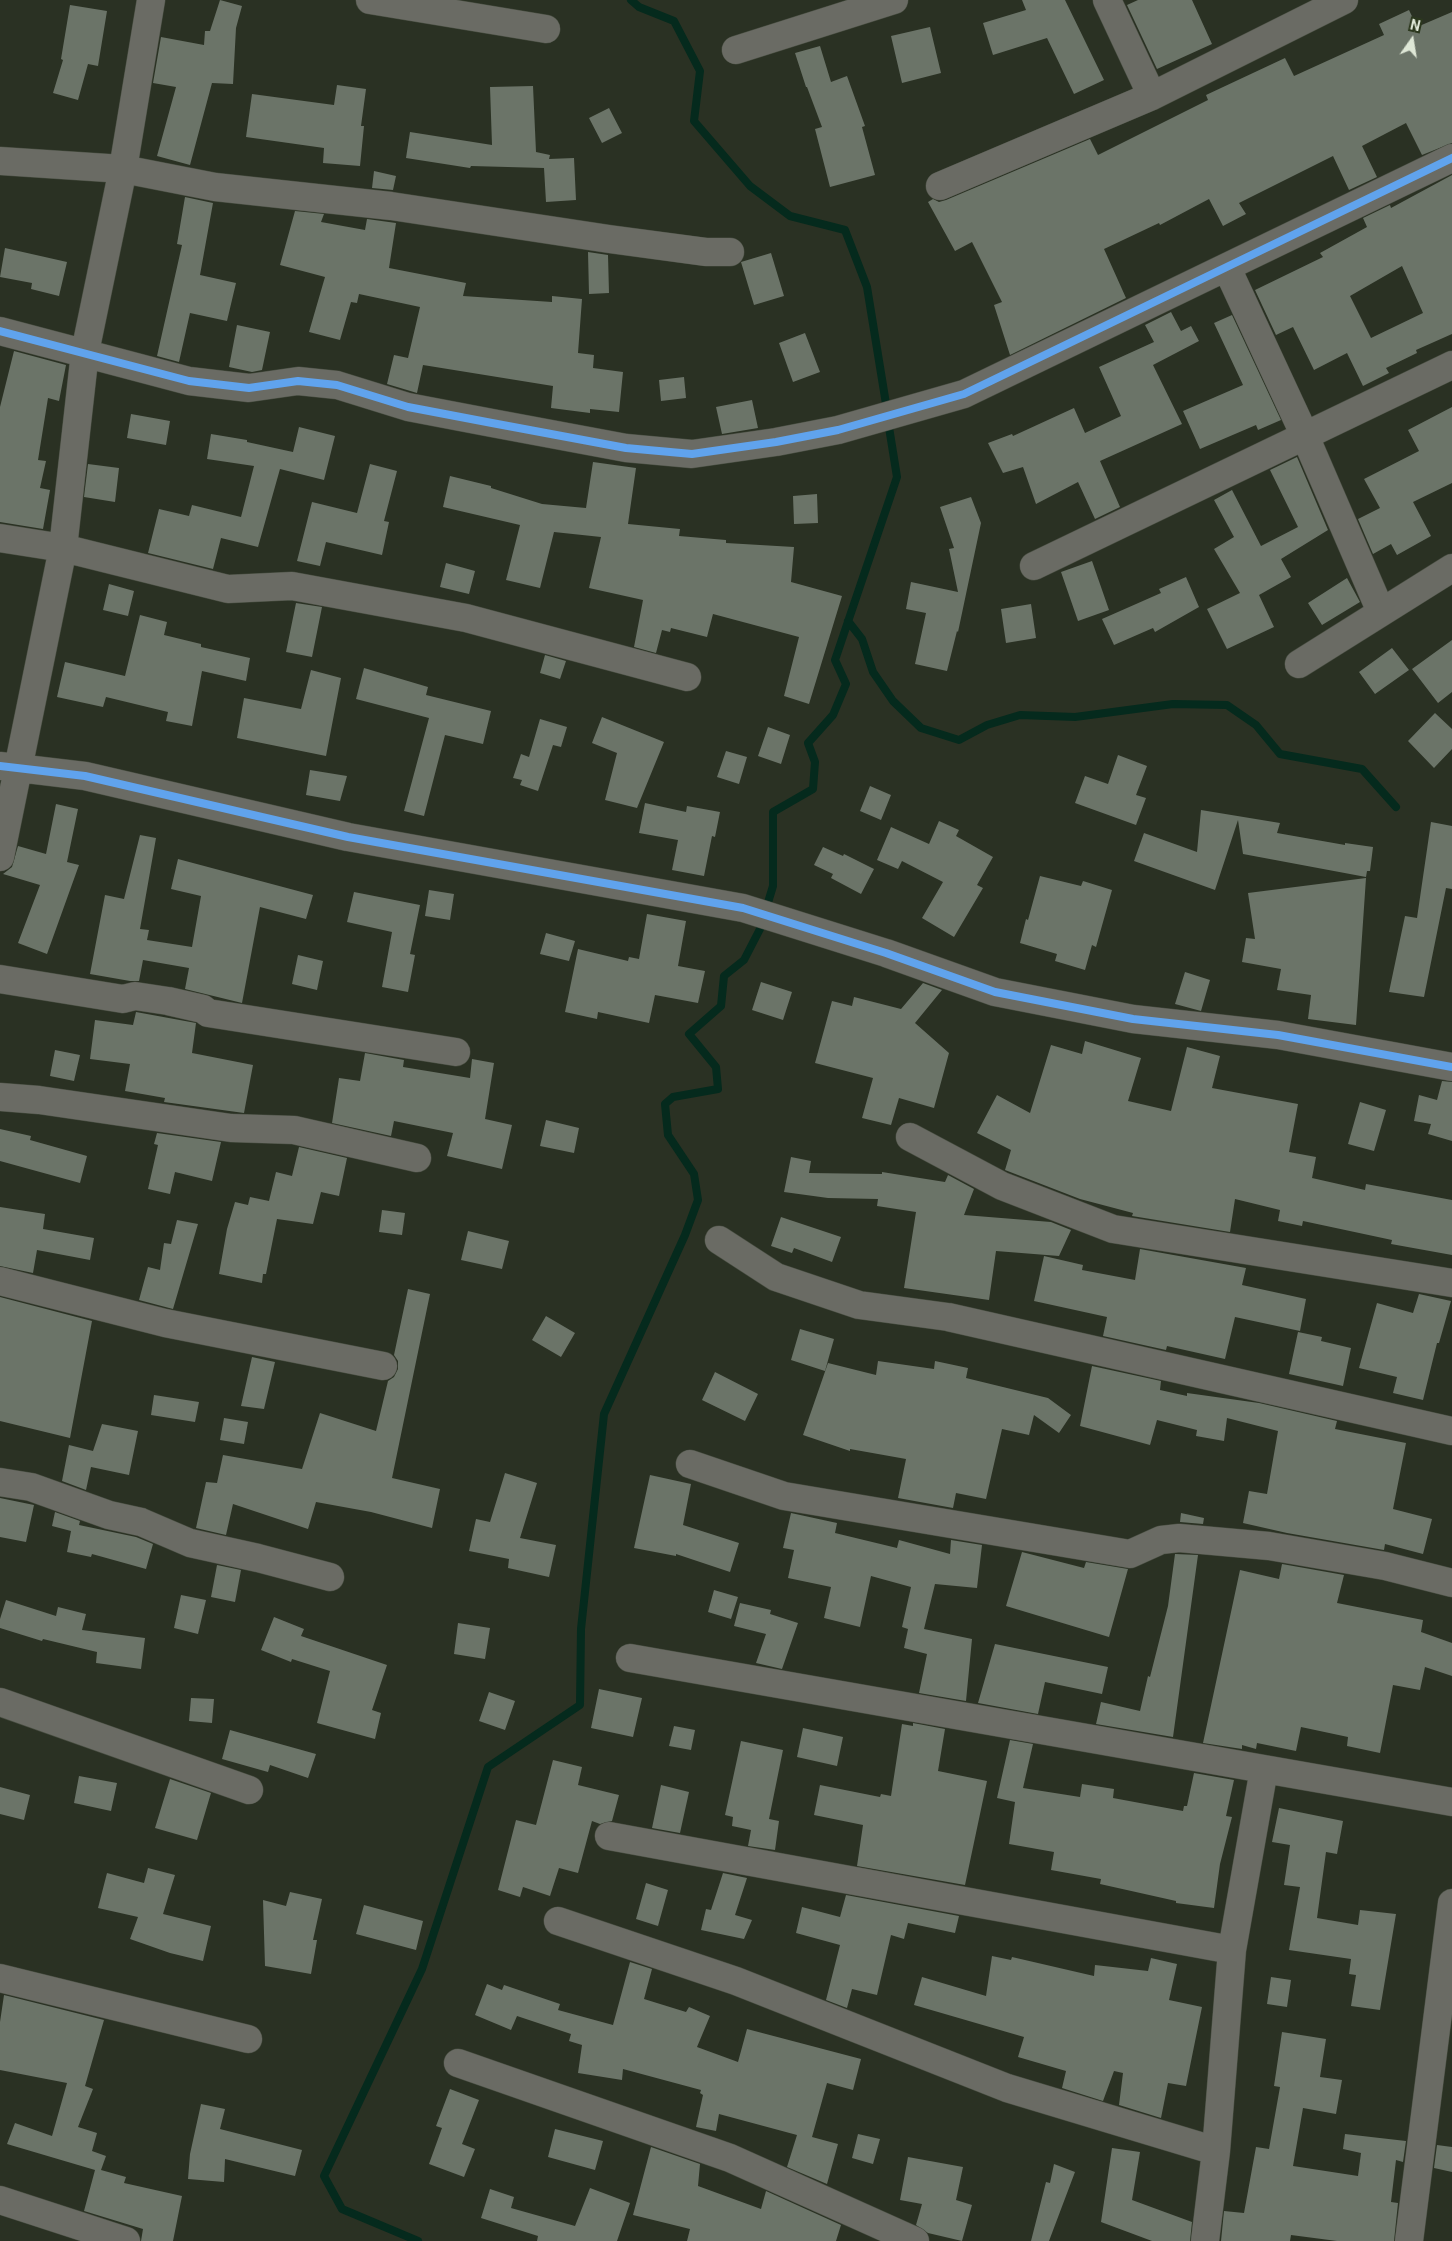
<!DOCTYPE html>
<style>
body{margin:0}
#map{position:relative;width:1452px;height:2241px;overflow:hidden;background:#2a3123;font-family:Roboto,sans-serif}
canvas{display:block}
.north{position:absolute;left:1387px;top:15px;width:50px;height:50px;-webkit-text-stroke:4px #2b371d;paint-order:stroke;rotate:13deg;font-size:14px;font-weight:700;line-height:20px;text-align:center;color:#dee7d6}
.north::after{content:'';display:block;margin:auto;width:18px;height:22px;background:#dee7d6;clip-path:polygon(50% 0,100% 100%,50% 72%,0 100%)}
</style>
<div id="map">
<canvas width="1452" height="2241"></canvas>
<div class="north">N</div>
</div>
<script>
const c = document.querySelector('canvas').getContext('2d');
c.lineJoin = 'round';
const shape = rows => new Path2D(rows.map(r => 'M' + r).join(''));
function trace(path, color, width, dash) { c.strokeStyle = color; c.lineWidth = width; c.lineCap = dash ? 'butt' : 'round'; c.setLineDash(dash || []); c.stroke(path); }
function fill(path, color) { c.fillStyle = color; c.fill(path, 'evenodd'); }
trace(shape([
 [631,0,639,7,674,21,700,71,694,121,750,186,790,216,845,230,867,287,887,410],
 [848,621,862,639,873,672,893,701,921,728,959,740,987,725,1020,715,1075,717,1173,704,1227,705,1256,725,1280,754,1362,769,1396,807],
 [418,2241,342,2209,324,2176,422,1969,488,1767,580,1705,581,1629,604,1414,685,1235,698,1200,694,1174,668,1135,665,1104,673,1097,718,1089,716,1067,689,1034,721,1006,724,976,744,960,760,929,773,886,773,812,813,789,815,762,808,743,833,715,846,684,835,660,897,477,888,421]
]), '#052a1d', 8);
fill(shape([
 [220,0,242,6,236,28,233,84,212,83,190,165,157,156,176,87,153,83,161,37,204,45,205,31,210,31],
 [1022,0,1065,0,1104,80,1074,94,1047,38,993,55,983,23,1026,10],
 [1138,0,1192,0,1212,44,1157,69,1127,5],
 [70,5,107,11,98,66,88,64,78,100,53,93,63,60,61,59],
 [1409,10,1417,27,1452,12,1452,143,1422,155,1406,123,1362,146,1377,177,1349,190,1333,156,1239,203,1246,214,1223,226,1209,199,1160,225,1159,223,1104,249,1126,298,1010,355,994,305,1002,302,972,242,955,251,928,202,933,199,939,202,946,200,1090,139,1098,155,1208,100,1206,95,1285,58,1294,76,1384,35,1379,24],
 [930,27,941,73,902,83,891,36],
 [820,46,831,82,847,76,865,126,862,127,875,175,830,187,815,129,822,127,807,87,806,87,795,53],
 [337,85,366,89,361,126,364,126,360,166,323,163,324,148,246,137,252,94,334,105],
 [533,86,536,152,550,155,549,159,574,158,576,200,546,202,544,168,471,166,470,168,406,158,410,132,492,145,490,87],
 [609,108,622,133,602,143,589,118],
 [374,171,396,176,393,190,372,188],
 [1452,175,1452,334,1416,350,1417,353,1386,368,1389,373,1363,386,1347,353,1314,370,1293,327,1276,335,1255,290,1323,257,1320,253,1367,227,1363,218,1390,205,1391,208],
 [1402,266,1423,313,1371,338,1350,296],
 [185,197,213,203,200,275,236,283,227,321,190,313,179,362,157,356,182,245,177,244],
 [295,211,324,214,321,222,365,230,367,219,396,223,389,268,466,283,463,296,552,302,552,296,582,299,578,353,594,355,593,368,623,372,619,412,590,409,590,413,551,408,553,386,423,365,417,393,387,384,394,355,408,358,420,307,359,294,357,303,351,302,340,340,309,332,325,277,280,265],
 [5,248,67,262,59,296,31,289,32,283,0,277],
 [588,252,608,255,609,293,589,294],
 [771,253,784,296,754,305,741,262],
 [1171,312,1181,331,1191,326,1199,341,1153,365,1182,424,1100,461,1120,507,1095,519,1078,482,1036,504,1023,467,1003,473,988,443,1012,434,1013,436,1074,408,1085,433,1121,416,1099,367,1154,342,1145,325],
 [1232,315,1281,420,1258,430,1256,425,1200,449,1183,411,1243,385,1214,323],
 [237,325,270,332,262,370,252,372,229,367],
 [805,333,820,372,793,382,779,343],
 [14,351,66,365,59,401,48,398,38,460,46,461,40,488,50,490,43,529,0,522,0,407],
 [684,377,686,398,661,401,659,380],
 [752,400,758,428,722,434,716,407],
 [1452,407,1452,483,1413,502,1431,536,1397,555,1391,544,1373,554,1358,519,1380,508,1364,479,1419,451,1408,430],
 [131,414,170,421,166,445,127,438],
 [299,427,335,436,324,480,280,469,258,547,221,538,213,569,148,553,159,509,189,516,192,505,241,517,254,466,207,459,211,434,247,440,247,442,293,452],
 [1297,457,1328,530,1281,559,1291,577,1259,595,1274,627,1227,649,1207,609,1240,593,1214,549,1234,537,1214,500,1232,490,1261,546,1298,527,1270,470],
 [593,462,636,468,628,524,680,529,679,536,726,540,726,543,794,547,791,582,842,596,809,704,784,696,799,637,713,614,707,637,671,628,670,632,662,630,656,653,634,647,643,600,589,588,601,537,554,532,540,588,506,580,520,525,443,507,450,476,491,486,491,488,542,504,586,508],
 [88,464,119,468,115,502,84,497],
 [370,464,397,471,384,521,389,522,382,555,326,542,320,566,297,561,312,502,357,513],
 [817,494,818,523,794,524,793,496],
 [971,497,981,523,958,632,957,631,947,671,915,664,926,613,906,609,911,582,958,592,949,549,954,548,940,507],
 [1092,561,1109,610,1078,621,1061,572],
 [446,563,475,571,469,594,440,587],
 [1186,577,1199,607,1155,632,1153,628,1114,645,1102,619,1161,593,1159,589],
 [1347,578,1360,602,1322,625,1308,603],
 [109,584,134,591,128,616,103,610],
 [296,603,322,607,312,657,286,652],
 [1031,604,1036,638,1006,643,1001,609],
 [140,615,167,622,164,635,201,644,201,647,250,658,246,681,202,671,192,726,166,721,168,712,106,697,103,707,57,697,65,662,125,676],
 [1452,640,1452,692,1438,703,1412,669],
 [1392,648,1409,670,1375,694,1359,672],
 [545,655,566,661,560,679,540,673],
 [364,668,428,687,426,695,491,711,483,744,445,735,424,816,404,811,429,718,356,699],
 [311,670,341,678,326,756,237,738,244,698,301,709],
 [1435,713,1452,729,1452,749,1434,768,1408,741],
 [602,717,664,742,637,808,605,800,617,753,592,743],
 [540,719,567,727,561,747,553,745,538,791,520,785,522,780,513,778,521,754,529,757],
 [768,727,790,735,781,764,758,756],
 [726,751,747,757,739,784,717,777],
 [1118,755,1147,766,1136,795,1146,798,1136,825,1075,803,1085,776,1108,784],
 [310,770,347,776,340,801,306,795],
 [870,786,891,795,881,820,860,811],
 [645,803,686,812,687,806,720,812,715,837,712,836,704,876,672,870,678,840,639,833],
 [56,804,78,809,67,862,79,865,47,954,18,943,40,885,3,874,12,867,18,846,46,854],
 [1201,810,1280,823,1277,833,1345,845,1345,843,1373,847,1370,871,1367,871,1366,877,1243,854,1238,820,1215,890,1134,861,1144,833,1197,852],
 [939,821,959,830,956,836,993,857,977,885,983,888,954,937,922,918,943,882,902,861,898,869,877,860,891,827,929,844],
 [1431,822,1452,826,1452,889,1446,888,1424,997,1389,992,1405,916,1417,918],
 [140,835,156,838,140,929,149,930,147,940,192,947,201,896,171,889,178,859,313,895,306,919,260,907,242,1003,185,989,189,968,143,960,139,981,130,981,90,974,105,895,124,899],
 [823,847,843,856,844,854,874,869,861,894,831,878,833,874,814,865],
 [1040,876,1081,886,1083,881,1112,890,1096,947,1092,945,1085,970,1055,961,1057,954,1020,943,1026,919,1028,920],
 [1366,878,1356,1025,1308,1019,1311,995,1277,990,1281,969,1242,962,1246,938,1255,939,1248,893],
 [429,890,454,894,450,920,425,916],
 [354,892,420,905,410,954,415,955,408,992,382,987,392,932,347,922],
 [647,914,686,921,678,966,705,971,698,1003,655,995,649,1023,598,1012,597,1019,565,1012,578,949,628,961,629,957,639,959],
 [546,933,575,941,569,961,540,954],
 [298,955,323,961,317,990,292,984],
 [1185,972,1210,980,1201,1011,1175,1004],
 [761,982,792,992,783,1020,752,1010],
 [923,983,942,990,915,1023,949,1053,934,1108,899,1098,891,1125,862,1118,873,1078,815,1063,832,1001,852,1006,854,997,901,1009],
 [136,1012,196,1023,192,1053,253,1065,244,1113,164,1102,165,1098,125,1091,130,1064,90,1059,95,1020,133,1025],
 [1085,1041,1141,1058,1128,1101,1171,1111,1187,1047,1220,1056,1212,1088,1298,1104,1289,1152,1316,1157,1312,1178,1365,1190,1366,1184,1452,1200,1452,1255,1391,1244,1392,1240,1303,1221,1302,1226,1278,1221,1280,1210,1235,1199,1230,1232,1132,1216,1133,1213,1080,1199,1005,1170,1011,1150,977,1133,997,1095,1030,1113,1051,1045,1082,1054],
 [55,1050,80,1055,74,1081,50,1076],
 [365,1053,404,1060,403,1067,470,1078,472,1059,494,1063,485,1119,512,1125,502,1169,447,1156,453,1133,394,1121,391,1136,332,1123,339,1078,360,1081],
 [1442,1081,1452,1082,1452,1141,1428,1134,1431,1124,1414,1121,1419,1095,1437,1100],
 [1360,1102,1386,1110,1374,1151,1348,1144],
 [546,1120,579,1128,574,1153,540,1146],
 [0,1129,31,1136,30,1140,87,1156,80,1183,0,1161],
 [157,1133,221,1142,212,1181,175,1172,170,1194,148,1189,158,1145,154,1144],
 [299,1147,347,1158,339,1196,321,1192,313,1224,277,1219,266,1274,263,1274,262,1283,219,1274,227,1229,235,1202,248,1205,250,1197,269,1201,276,1172,292,1176],
 [791,1157,811,1161,809,1173,882,1174,882,1172,945,1182,948,1175,974,1189,964,1215,1051,1222,1071,1230,1059,1256,996,1251,989,1300,904,1288,916,1212,877,1206,878,1199,828,1198,784,1192],
 [0,1207,45,1214,43,1229,94,1238,90,1260,37,1250,33,1273,0,1266],
 [382,1210,405,1213,402,1235,379,1232],
 [781,1217,841,1237,832,1262,794,1248,792,1253,771,1246],
 [177,1220,198,1224,173,1309,139,1300,148,1267,160,1270,164,1243,171,1244],
 [468,1231,509,1241,502,1269,461,1260],
 [1140,1249,1246,1268,1242,1285,1306,1299,1300,1331,1235,1317,1225,1359,1167,1346,1166,1350,1103,1336,1107,1317,1034,1301,1044,1256,1083,1265,1082,1270,1135,1280],
 [408,1289,430,1294,392,1478,440,1489,432,1528,371,1512,316,1502,308,1529,233,1504,226,1535,196,1528,206,1482,217,1483,223,1455,302,1469,320,1413,376,1431,388,1381,394,1377,398,1369,398,1361,394,1355],
 [1419,1294,1451,1301,1439,1343,1437,1343,1423,1400,1393,1393,1397,1377,1359,1368,1377,1303,1413,1313],
 [0,1297,92,1321,70,1438,0,1421],
 [546,1316,575,1333,561,1357,532,1340],
 [800,1329,834,1339,825,1371,791,1360],
 [1298,1332,1322,1337,1321,1341,1351,1348,1343,1386,1289,1374],
 [252,1357,275,1362,264,1409,241,1406],
 [878,1361,934,1369,935,1361,968,1368,966,1378,1048,1398,1071,1415,1059,1433,1034,1415,1029,1435,1002,1429,986,1499,956,1493,953,1508,898,1498,906,1459,850,1449,850,1451,803,1435,828,1363,876,1375],
 [1092,1366,1161,1381,1160,1390,1187,1396,1187,1393,1259,1403,1337,1421,1335,1429,1406,1443,1393,1509,1432,1519,1423,1554,1385,1544,1384,1550,1287,1533,1243,1523,1249,1491,1267,1494,1278,1431,1227,1418,1224,1441,1196,1436,1197,1430,1157,1420,1150,1445,1080,1426],
 [715,1372,758,1394,745,1421,702,1400],
 [154,1395,199,1402,195,1422,151,1415],
 [224,1418,248,1422,244,1444,220,1440],
 [102,1424,138,1431,129,1475,91,1467,86,1490,62,1481,69,1445,93,1451],
 [505,1473,537,1483,520,1538,556,1545,549,1577,508,1568,509,1559,469,1551,476,1519,490,1522],
 [650,1475,691,1484,683,1525,739,1543,730,1572,676,1554,676,1556,634,1548],
 [0,1498,34,1505,26,1542,0,1537],
 [55,1512,80,1521,79,1525,136,1537,153,1544,146,1569,92,1554,91,1557,67,1552,71,1531,52,1526],
 [791,1513,837,1523,835,1533,897,1548,899,1540,950,1554,951,1540,982,1545,977,1588,935,1584,924,1629,972,1639,966,1701,919,1693,927,1654,904,1648,908,1629,902,1627,911,1587,871,1576,860,1627,824,1618,831,1587,788,1578,794,1550,783,1548],
 [1181,1513,1204,1518,1203,1524,1180,1522],
 [1022,1552,1084,1568,1086,1562,1128,1569,1109,1637,1006,1606],
 [1175,1554,1198,1555,1173,1737,1096,1724,1101,1702,1140,1711,1148,1676,1150,1677,1168,1606],
 [1282,1564,1344,1575,1337,1603,1423,1620,1421,1632,1452,1643,1452,1676,1425,1667,1420,1690,1393,1685,1380,1753,1347,1746,1348,1737,1301,1727,1296,1751,1257,1743,1256,1749,1242,1745,1242,1749,1203,1743,1240,1570,1279,1579],
 [217,1565,241,1570,235,1602,211,1597],
 [714,1590,738,1597,731,1619,708,1612],
 [181,1595,206,1600,198,1634,174,1628],
 [6,1600,56,1616,58,1607,86,1614,82,1630,145,1638,141,1669,96,1663,97,1652,43,1639,42,1641,0,1628,0,1619],
 [740,1603,771,1610,770,1614,798,1623,782,1669,756,1663,766,1634,734,1626],
 [274,1617,304,1629,301,1636,387,1665,372,1710,381,1713,375,1739,317,1723,330,1671,292,1659,291,1662,261,1650],
 [458,1623,490,1628,485,1659,454,1654],
 [995,1644,1108,1667,1102,1694,1045,1682,1038,1714,978,1703],
 [599,1689,642,1698,633,1737,591,1728],
 [489,1692,515,1701,505,1730,479,1721],
 [191,1698,214,1699,212,1723,189,1721],
 [913,1723,945,1729,938,1771,987,1781,965,1885,857,1866,863,1825,814,1815,820,1785,880,1797,881,1794,891,1796,902,1724,913,1726],
 [674,1726,695,1730,691,1750,669,1746],
 [803,1728,843,1737,837,1766,797,1757],
 [230,1730,316,1754,308,1778,270,1765,268,1772,222,1759],
 [1010,1740,1033,1744,1023,1788,1080,1797,1082,1784,1114,1789,1113,1798,1183,1811,1184,1806,1187,1806,1194,1773,1234,1780,1226,1816,1232,1817,1220,1864,1214,1908,1176,1903,1176,1901,1100,1884,1101,1879,1051,1870,1054,1852,1009,1844,1015,1802,997,1798],
 [741,1741,783,1750,769,1819,779,1821,775,1850,748,1846,751,1830,732,1826,733,1817,725,1815],
 [553,1760,582,1767,578,1785,619,1795,612,1821,600,1824,592,1821,578,1873,559,1868,550,1896,523,1887,520,1897,498,1890,516,1820,536,1825],
 [79,1776,117,1783,111,1811,74,1803],
 [170,1779,211,1793,197,1840,155,1828],
 [661,1785,689,1792,680,1833,652,1828],
 [0,1787,30,1795,24,1820,0,1814],
 [1279,1808,1343,1821,1337,1854,1326,1852,1317,1918,1358,1925,1360,1910,1396,1914,1380,2010,1351,2006,1356,1975,1349,1974,1351,1959,1289,1950,1300,1887,1284,1885,1290,1845,1272,1842],
 [148,1868,175,1875,163,1914,211,1926,203,1961,170,1953,130,1939,138,1917,98,1908,107,1873,144,1883],
 [723,1873,747,1878,735,1915,752,1920,744,1939,701,1930,706,1909,711,1910],
 [646,1883,668,1890,658,1926,636,1919],
 [290,1892,322,1899,313,1940,317,1940,311,1974,265,1966,263,1900,286,1906],
 [846,1895,959,1916,955,1933,908,1923,904,1939,891,1935,877,1995,852,1989,847,2008,826,2000,840,1945,796,1933,802,1907,840,1917],
 [364,1905,423,1921,416,1950,356,1934],
 [992,1956,1011,1960,1012,1957,1094,1976,1095,1965,1148,1971,1151,1958,1177,1964,1169,2000,1202,2007,1186,2086,1168,2083,1161,2118,1119,2105,1123,2073,1114,2071,1103,2101,1062,2088,1066,2071,1018,2057,1024,2037,914,2005,922,1977,986,1996],
 [630,1962,652,1969,644,1999,686,2012,689,2007,710,2016,697,2047,738,2062,747,2029,861,2059,853,2090,827,2083,812,2137,838,2144,827,2184,787,2167,797,2135,719,2114,716,2131,696,2127,703,2095,700,2093,701,2090,623,2069,622,2080,578,2073,582,2045,569,2041,571,2034,517,2016,511,2030,475,2015,487,1984,502,1990,504,1985,560,2004,558,2010,613,2025],
 [1271,1977,1291,1980,1287,2007,1267,2004],
 [4,1995,104,2020,85,2086,93,2089,78,2127,97,2133,92,2151,106,2156,101,2170,126,2177,124,2183,182,2196,173,2241,141,2241,143,2229,84,2211,95,2170,7,2144,15,2123,52,2136,67,2083,0,2070,0,2022],
 [1282,2032,1326,2039,1320,2077,1342,2080,1336,2114,1303,2108,1293,2166,1358,2176,1361,2153,1343,2149,1345,2134,1406,2141,1403,2162,1396,2160,1391,2202,1398,2203,1394,2241,1337,2241,1291,2235,1290,2241,1221,2241,1224,2211,1244,2213,1256,2147,1269,2149,1280,2087,1274,2086],
 [450,2089,479,2100,462,2144,475,2149,464,2177,429,2164,442,2128,436,2126],
 [201,2104,225,2109,220,2129,302,2150,295,2176,225,2159,224,2182,188,2179,190,2154],
 [555,2129,603,2141,595,2170,548,2157],
 [858,2134,880,2139,873,2164,852,2158],
 [1437,2145,1452,2147,1452,2172,1434,2168],
 [651,2147,700,2164,698,2186,761,2209,766,2191,841,2225,836,2241,687,2241,690,2229,633,2215],
 [1112,2148,1140,2152,1132,2200,1192,2222,1190,2241,1152,2241,1101,2222],
 [908,2157,963,2167,956,2200,972,2205,962,2241,928,2233,916,2225,922,2204,900,2200],
 [1054,2164,1075,2172,1049,2241,1031,2241,1046,2182,1050,2183],
 [590,2188,630,2203,617,2241,537,2241,538,2236,481,2218,490,2189,514,2197,511,2208,575,2226]
]), '#6b7468');
const minor = shape([
 [370,0,546,29],
 [1107,0,1152,96],
 [736,50,894,0],
 [0,161,123,169,215,187,391,206,609,239,706,252,730,252],
 [940,186,1152,96,1344,0],
 [1227,268,1305,436,1381,612],
 [0,331,189,381,249,388,298,381,337,385,408,407,492,423,626,448,692,454,776,442,838,430,964,394,1452,158],
 [0,538,63,548,228,589,292,586,466,618,687,677],
 [1034,566,1452,365],
 [1299,664,1452,568],
 [0,766,85,776,348,837,743,908,886,953,995,992,1133,1019,1278,1035,1452,1067],
 [0,857,63,548,85,352,123,169,151,0],
 [0,979,123,999,135,996,168,1001,203,1009,208,1013,456,1052],
 [0,1097,39,1100,231,1128,294,1130,417,1158],
 [910,1137,1002,1186,1113,1229,1452,1283],
 [719,1240,776,1277,859,1305,948,1317,1452,1431],
 [0,1281,165,1323,383,1366],
 [690,1464,784,1496,1130,1554,1161,1540,1179,1538,1269,1546,1385,1566,1452,1583],
 [0,1482,31,1487,109,1515,141,1522,190,1543,258,1558,330,1577],
 [630,1658,1452,1802],
 [0,1702,249,1790],
 [609,1836,1232,1950],
 [558,1921,736,1981,1007,2088,1216,2151],
 [0,1978,248,2039],
 [458,2063,730,2158,915,2241],
 [0,2200,126,2241],
 [1205,2241,1216,2151,1232,1950,1264,1769],
 [1409,2241,1452,1903]
]);
trace(minor, '#474d40', 29);
trace(minor, '#6a6b64', 28);
trace(shape([
 [0,331,189,381,249,388,298,381,337,385,408,407,492,423,626,448,692,454,776,442,838,430,964,394,1452,158],
 [0,766,85,776,348,837,743,908,886,953,995,992,1133,1019,1278,1035,1452,1067]
]), '#60a3ed', 8);
</script>
